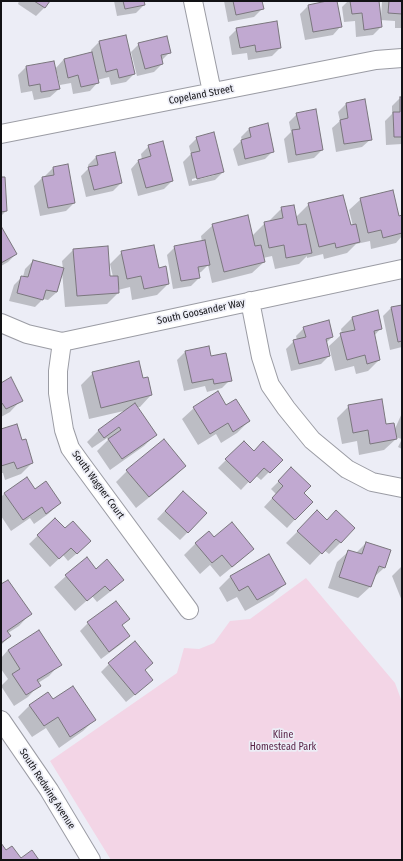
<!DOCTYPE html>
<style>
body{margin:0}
#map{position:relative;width:403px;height:861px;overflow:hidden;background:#ecedf6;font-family:"Fira Sans Condensed",sans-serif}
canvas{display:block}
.frame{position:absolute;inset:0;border:2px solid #121215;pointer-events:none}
</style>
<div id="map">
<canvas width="403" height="861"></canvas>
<div class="frame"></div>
</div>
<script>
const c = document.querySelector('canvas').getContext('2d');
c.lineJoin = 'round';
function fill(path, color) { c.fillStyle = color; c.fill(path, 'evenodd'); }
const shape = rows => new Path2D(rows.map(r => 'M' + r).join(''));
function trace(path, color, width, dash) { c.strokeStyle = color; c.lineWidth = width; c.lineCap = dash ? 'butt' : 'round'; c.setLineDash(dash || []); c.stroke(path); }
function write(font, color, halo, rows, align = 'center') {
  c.font = font + ' "Fira Sans Condensed",sans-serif'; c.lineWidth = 3.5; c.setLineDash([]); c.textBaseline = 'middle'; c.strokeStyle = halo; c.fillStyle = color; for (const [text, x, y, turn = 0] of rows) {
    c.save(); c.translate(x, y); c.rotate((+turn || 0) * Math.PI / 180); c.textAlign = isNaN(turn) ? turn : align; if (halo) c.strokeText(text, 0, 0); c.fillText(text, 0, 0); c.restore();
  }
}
fill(shape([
 [306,578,395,683,402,702,402,860,111,860,50,761,177,673,184,648,199,649,214,643,230,621,250,619]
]), '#f3d5e6');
fill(shape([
 [19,1,49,1,44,8,36,16,18,4],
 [114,1,143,1,144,5,136,13,117,16],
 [224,1,261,1,262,9,254,17,228,22],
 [333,1,336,1,341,26,333,35,305,40,300,14,308,6],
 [348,1,378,1,380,17,381,17,382,1,402,1,402,28,395,28,395,21,380,20,381,27,373,35,356,37,355,21,344,22,342,7],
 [237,29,280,48,272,56,248,60,247,53,232,55,229,37],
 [99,42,134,74,126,82,111,85,109,77,97,80,98,82,90,91,73,94,71,83,60,85,57,73,56,73,59,89,50,97,34,100,32,91,21,93,18,75,26,67,55,69,64,59,92,53,91,50],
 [139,44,170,52,162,60,162,64,154,72,137,76,131,52],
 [400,98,402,98,402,144,386,145,385,121,392,114,392,106],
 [346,104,371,139,362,147,336,152,332,128,340,121,338,112],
 [297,114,322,150,314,158,288,163,284,139,291,132,289,122],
 [249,129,273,151,265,159,238,166,233,149,242,140,241,137],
 [197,138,223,172,215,180,189,186,183,162,191,154,189,146],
 [215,173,215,175,192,181,192,179],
 [149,146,172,181,164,189,138,196,131,169,139,160,142,160,141,154],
 [96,157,121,183,113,191,86,197,81,176,89,168,88,165],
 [67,165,74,203,66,211,40,216,34,186,42,178,45,177,45,176,53,168],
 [1,178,6,211,1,216],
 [361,199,398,217,402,216,402,236,396,243,371,249,370,241,356,244,347,253,324,259,323,254,307,258,307,256,299,264,275,269,272,256,263,258,264,262,252,273,212,283,208,265,201,272,198,273,199,278,191,286,173,289,167,255,175,247,202,242,201,236,213,225,252,236,265,223,270,222,270,220,282,208,296,217,309,204,350,227,353,226,349,210],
 [1,228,16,254,8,262,1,266],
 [74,249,109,277,113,277,110,264,122,252,158,269,168,284,157,295,132,300,130,287,118,290,118,293,107,304,65,307,62,271,57,292,48,300,43,299,35,307,9,301,14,285,22,277,23,277,25,269,33,261,63,269,62,261],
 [402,306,402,347,390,350,383,316,391,308],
 [352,318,381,328,374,336,379,360,368,371,356,374,354,366,335,371,329,346,342,334,341,329],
 [304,328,332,337,326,343,329,356,321,364,291,371,286,349,294,341,297,340,296,336],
 [185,352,230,380,222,388,207,392,205,386,184,391,177,360],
 [93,373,142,379,151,395,140,407,137,407,156,434,144,446,110,470,97,451,108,440,107,438,92,448,87,442,99,430,128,410,89,419,81,385],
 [1,384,21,400,10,412,1,417],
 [349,406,394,431,402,413,402,449,398,447,402,439,395,437,396,439,384,450,359,455,357,441,342,444,337,418],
 [226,407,249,421,237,433,221,443,216,434,198,445,182,419,194,408],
 [1,430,21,441,32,463,21,474,5,480,3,473,1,473],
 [244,442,254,452,281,460,261,480,255,475,241,490,218,468],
 [185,466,173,478,136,508,116,482,127,471],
 [283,477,311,502,287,528,264,507,276,494,271,489],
 [35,490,60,503,48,514,34,524,30,518,11,531,1,516,1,497,5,493],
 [175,500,188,532,180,540,157,519],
 [317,512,341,542,329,554,324,550,310,565,286,543],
 [55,519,82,549,68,561,63,555,50,567,29,544],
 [214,539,252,549,241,560,220,577,210,565,200,574,184,555,196,543],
 [366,543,384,568,373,578,370,587,358,598,328,588,337,562,349,551,356,553],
 [402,566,402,601,392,576],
 [96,570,122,580,111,591,97,602,92,596,75,611,54,587,66,576],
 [231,576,285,584,273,595,245,611,237,597,227,602,219,588],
 [1,586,30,614,19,626,8,633,10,636,1,645],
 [128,619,121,626,129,636,121,644,101,659,80,631,88,623],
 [39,631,60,664,49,676,38,683,39,685,28,697,14,706,1,686,8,679,1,669,1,658,8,650],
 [109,664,144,671,143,688,126,702,101,672],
 [53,700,94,720,83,731,59,748,46,728,32,737,18,717,30,705]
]), '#0003');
const building = shape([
 [34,1,50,1,45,8,34,1],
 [123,1,144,1,145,5,125,9,123,1],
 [233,1,262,1,264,9,236,15,233,1],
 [327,1,337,1,342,27,313,32,308,5,327,1],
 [350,1,379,1,382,27,364,30,362,13,352,14,350,1],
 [389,1,402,1,402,14,388,13,389,1],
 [277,21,281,48,256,52,255,45,240,48,236,28,277,21],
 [126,35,135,74,119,78,117,69,106,72,99,41,126,35],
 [167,36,171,53,161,55,163,64,145,69,138,43,167,36],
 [92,52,99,83,81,87,78,75,68,78,64,59,92,52],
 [54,61,60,89,41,92,40,84,29,86,26,66,54,61],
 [400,97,402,97,402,137,394,137,393,112,400,112,400,97],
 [365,99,372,140,344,144,340,120,348,118,346,103,365,99],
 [316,109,323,150,296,155,292,130,300,129,296,113,316,109],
 [268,123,274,152,245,159,241,140,251,137,249,128,268,123],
 [214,132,224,172,197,179,191,153,200,151,196,137,214,132],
 [163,141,173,181,146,188,138,160,151,156,148,145,163,141],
 [115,152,122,183,94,190,88,167,98,165,96,156,115,152],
 [68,164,75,203,48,208,42,177,54,175,53,167,68,164],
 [1,177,5,177,7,211,1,212,1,177],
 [393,190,399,216,402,215,402,233,383,238,381,230,368,233,360,198,393,190],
 [343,195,351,225,356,224,360,242,336,248,335,243,319,247,308,203,343,195],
 [294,205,298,225,306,224,312,253,286,258,284,245,269,248,264,222,283,218,281,207,294,205],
 [248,215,255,246,261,245,265,262,224,272,212,224,248,215],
 [1,226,17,254,1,263,1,226],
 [205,240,210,265,198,267,200,278,181,281,174,246,205,240],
 [154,245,159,268,166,266,169,284,144,289,141,276,127,279,121,251,154,245],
 [108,246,110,276,118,276,119,293,77,296,73,249,108,246],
 [33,260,64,268,57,292,46,290,43,300,17,293,21,276,28,277,33,260],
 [402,305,402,341,398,342,391,307,402,305],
 [378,310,382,329,374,331,380,360,367,364,365,355,347,360,340,333,355,330,352,317,378,310],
 [329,320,333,337,326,339,330,356,299,364,293,340,306,337,303,327,329,320],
 [209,346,211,356,226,353,232,381,214,384,213,379,192,383,185,351,209,346],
 [139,361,143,378,148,377,152,395,101,408,92,372,139,361],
 [11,377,23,401,6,409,2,403,1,403,1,383,11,377],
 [218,391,226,405,236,399,250,421,233,432,228,423,210,434,193,407,218,391],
 [382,399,386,424,394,423,397,439,370,444,368,430,353,433,348,405,382,399],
 [135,403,157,435,122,459,108,439,121,430,119,427,104,438,98,430,135,403],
 [17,424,22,440,26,439,33,463,17,469,14,462,1,466,1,429,17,424],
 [164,439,186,466,149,497,126,470,164,439],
 [244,441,254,451,263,441,283,460,270,473,264,468,250,483,225,459,244,441],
 [291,467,311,486,304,493,313,502,295,520,272,498,283,486,278,481,291,467],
 [27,477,35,489,46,481,61,503,46,514,42,507,23,520,4,493,27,477],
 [183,491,207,513,188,533,165,511,183,491],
 [317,510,327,520,336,510,355,528,341,543,336,539,322,554,297,531,317,510],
 [55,518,65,528,73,521,91,541,77,554,71,548,59,559,37,535,55,518],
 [232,522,254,549,232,567,222,555,212,563,195,543,209,531,214,537,232,522],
 [366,542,391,550,385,568,379,566,371,587,339,577,348,550,362,554,366,542],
 [269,554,286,584,257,600,248,586,239,591,230,576,269,554],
 [87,557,96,569,107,559,124,580,110,591,105,586,87,601,65,575,87,557],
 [8,580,32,614,7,631,11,636,1,643,1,584,8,580],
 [116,601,130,619,122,625,130,636,109,652,87,622,116,601],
 [39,630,62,665,37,680,41,686,26,695,12,674,20,669,8,650,39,630],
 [135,641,153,663,145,670,153,680,135,695,108,663,135,641],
 [73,686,96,720,70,737,58,717,44,726,29,705,48,692,53,699,73,686],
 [1,843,6,850,12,846,21,858,32,850,39,860,1,860,1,843]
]);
fill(building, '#c1a9d1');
trace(building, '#7a767d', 1);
const minor = shape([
 [193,1,212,92],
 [1,134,376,60,402,58],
 [250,301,261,357,270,385,286,408,312,440,347,469,372,482,402,488],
 [1,323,27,334,62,342,402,269],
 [62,342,58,371,58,393,64,430,70,448,80,462,189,610],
 [1,720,49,790,91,860]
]);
trace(minor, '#9b9ca4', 20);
trace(minor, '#fff', 18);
write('10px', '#121215', '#ecedf6', [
 ["Copeland Street",201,95,-11],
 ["South Goosander Way",201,312,-12],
 ["South Wagner Court",98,485,54],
 ["South Redwing Avenue",47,789,57]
]);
write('10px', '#541e42', '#ecedf6', [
 ["Kline",283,735],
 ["Homestead Park",283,747]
]);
</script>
